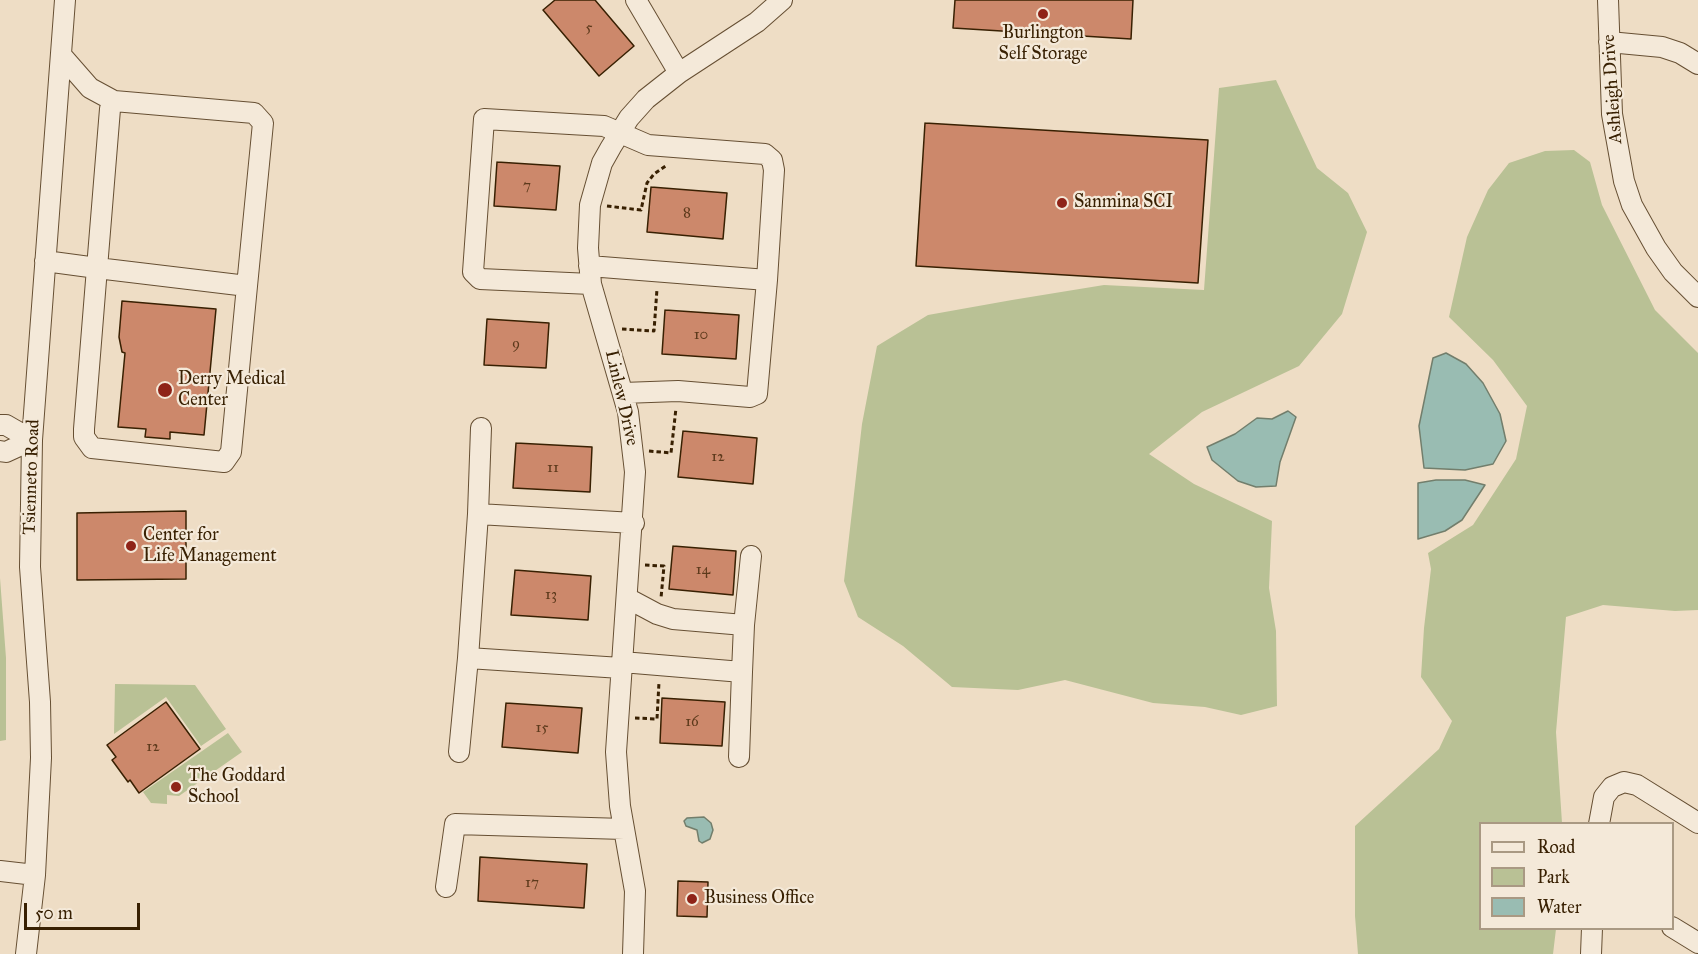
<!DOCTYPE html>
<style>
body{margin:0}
#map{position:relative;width:1698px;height:954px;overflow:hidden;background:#eeddc5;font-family:"IM FELL Great Primer",serif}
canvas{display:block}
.legend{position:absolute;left:1479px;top:822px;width:195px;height:108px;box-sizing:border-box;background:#f4e9d9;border:2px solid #a99983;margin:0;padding:8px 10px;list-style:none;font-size:18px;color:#382002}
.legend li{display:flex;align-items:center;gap:12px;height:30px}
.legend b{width:30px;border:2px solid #a99983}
.scale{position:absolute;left:24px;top:903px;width:116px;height:27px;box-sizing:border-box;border:3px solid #382002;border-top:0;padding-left:8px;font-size:18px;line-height:21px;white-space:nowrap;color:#382002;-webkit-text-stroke:4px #f4e9d9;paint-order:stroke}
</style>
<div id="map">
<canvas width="1698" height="954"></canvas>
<ul class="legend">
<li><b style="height:8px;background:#f4e9d9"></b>Road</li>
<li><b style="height:16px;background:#b9c195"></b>Park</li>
<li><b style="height:16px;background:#99bcb2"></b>Water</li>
</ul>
<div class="scale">50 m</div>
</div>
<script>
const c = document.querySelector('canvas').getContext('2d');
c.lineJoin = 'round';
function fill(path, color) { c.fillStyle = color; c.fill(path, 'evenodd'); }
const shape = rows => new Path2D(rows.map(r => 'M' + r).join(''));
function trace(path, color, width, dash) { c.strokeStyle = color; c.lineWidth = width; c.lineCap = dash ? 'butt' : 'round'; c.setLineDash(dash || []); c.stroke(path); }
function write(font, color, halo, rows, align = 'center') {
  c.font = font + ' "IM FELL Great Primer",serif'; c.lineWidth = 4.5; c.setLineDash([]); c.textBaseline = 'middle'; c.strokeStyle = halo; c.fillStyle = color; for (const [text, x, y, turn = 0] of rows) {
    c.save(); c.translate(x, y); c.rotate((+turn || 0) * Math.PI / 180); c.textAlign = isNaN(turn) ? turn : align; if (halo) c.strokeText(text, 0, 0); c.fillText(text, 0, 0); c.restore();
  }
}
fill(shape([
 [1276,80,1317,168,1348,193,1367,232,1342,314,1299,366,1202,412,1149,454,1194,484,1272,521,1269,588,1276,631,1277,706,1241,715,1205,707,1153,703,1065,680,1018,690,952,687,903,646,858,617,844,581,862,424,877,346,928,315,1012,300,1104,285,1204,290,1219,88],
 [1574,150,1590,162,1602,205,1655,310,1698,353,1698,610,1675,611,1603,605,1566,617,1556,732,1562,823,1480,824,1480,928,1556,929,1553,954,1358,954,1355,916,1355,826,1439,749,1452,721,1421,677,1424,628,1431,569,1428,553,1473,525,1516,459,1527,406,1493,360,1449,317,1467,237,1488,190,1509,163,1545,151],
 [0,578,6,658,6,740,0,741],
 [115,684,195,685,226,729,201,746,166,697,114,734],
 [228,733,242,752,179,796,167,795,167,804,151,803,143,792]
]), '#b9c195');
const water = shape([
 [1446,353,1466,364,1483,383,1500,414,1506,441,1493,464,1465,470,1424,468,1419,426,1433,358,1446,353],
 [1288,411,1296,417,1280,462,1276,486,1256,487,1238,481,1212,460,1207,447,1235,434,1257,418,1272,419,1288,411],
 [1436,480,1465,480,1485,485,1462,520,1445,531,1418,539,1418,483,1436,480],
 [704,817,711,823,713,830,710,839,702,843,699,841,697,830,686,826,684,821,687,818,704,817]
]);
fill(water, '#99bcb2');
trace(water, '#727e6c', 1.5);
const building = shape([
 [555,0,595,0,634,46,599,76,543,10,555,0],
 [955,0,1133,0,1131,39,953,28,955,0],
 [925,123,1208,140,1198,283,916,266,925,123],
 [497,162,560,166,556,210,494,206,497,162],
 [651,187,727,193,723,239,647,232,651,187],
 [122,301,216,309,204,435,170,432,170,439,145,437,146,429,118,427,125,353,122,352,119,337,122,301],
 [665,310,739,315,736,359,662,354,665,310],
 [487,319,549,323,546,368,484,365,487,319],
 [683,431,757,438,753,484,678,477,683,431],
 [516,443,592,447,590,492,513,488,516,443],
 [186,511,186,579,77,580,77,513,186,511],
 [673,546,736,551,733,595,669,589,673,546],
 [515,570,591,576,588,620,511,615,515,570],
 [662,698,725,702,722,746,660,743,662,698],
 [166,702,200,749,139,793,130,780,128,782,112,760,116,757,107,745,166,702],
 [506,703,582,708,578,753,502,747,506,703],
 [480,857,587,864,584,908,478,901,480,857],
 [678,881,708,882,707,917,677,916,678,881]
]);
fill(building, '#cc886b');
trace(building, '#382002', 1.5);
const minor = shape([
 [636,0,679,73],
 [1608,0,1612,114,1624,181,1632,205,1656,248,1673,272,1698,297],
 [1609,42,1662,47,1680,53,1698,64],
 [62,56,90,88,114,101],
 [45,261,97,268,110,109,114,101,254,113,263,123,247,286,97,268,84,429,84,437,92,448,224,462,231,452,247,286],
 [589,266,767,280,774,170,772,160,765,154,648,145,604,126,484,119,473,272,480,279,591,284],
 [623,393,678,391,750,397,757,394,767,280],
 [0,425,6,425,32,440],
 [0,451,6,452,32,440],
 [478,514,481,428],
 [744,625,751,556],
 [622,662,742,672,744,625,673,619,657,614,627,598],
 [621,668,468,658,478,514,634,523],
 [459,752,468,658],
 [739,757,742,672],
 [1599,824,1604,797,1612,787,1624,782,1637,785,1698,823],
 [0,871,35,875],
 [446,887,455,824,624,829],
 [1672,927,1698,943],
 [26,954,35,875,41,758,40,702,30,567,32,440,65,0],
 [633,954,635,891,620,806,616,752,635,472,628,412,591,284,588,248,590,205,602,163,611,147,629,118,646,99,679,73,757,22,782,0],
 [1591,954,1592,928]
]);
trace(minor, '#664f33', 22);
trace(shape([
 [607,206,641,210,647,183,654,174,667,165],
 [622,329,654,331,657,289],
 [649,451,671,453,676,408],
 [645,565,664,566,661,598],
 [635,718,657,719,659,682]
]), '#382002', 3, [4.5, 3]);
trace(minor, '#f4e9d9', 20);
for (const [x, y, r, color] of [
 [1043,14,6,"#8f2418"],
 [1062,203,6,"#8f2418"],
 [165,390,8,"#8f2418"],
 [131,546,6,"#8f2418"],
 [176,787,6,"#8f2418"],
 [692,899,6,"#8f2418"]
]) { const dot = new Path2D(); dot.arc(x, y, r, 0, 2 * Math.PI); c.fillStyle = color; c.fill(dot); trace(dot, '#f4e9d9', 2); }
write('15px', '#5d3a1c', null, [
 ["5",589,28],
 ["7",527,186],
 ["8",687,213],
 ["10",701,335],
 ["9",516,344],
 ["12",718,457],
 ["11",553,468],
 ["14",703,570],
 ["13",551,595],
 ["16",692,722],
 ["15",542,728],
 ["12",153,747],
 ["17",532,883]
]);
write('18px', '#382002', '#f4e9d9', [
 ["Burlington",1043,34,"center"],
 ["Self Storage",1043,55,"center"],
 ["Sanmina SCI",1074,203],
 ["Derry Medical",178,380],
 ["Center",178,401],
 ["Center for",143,536],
 ["Life Management",143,557],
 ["The Goddard",188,777],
 ["School",188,798],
 ["Business Office",704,899]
], 'left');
write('18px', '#382002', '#f4e9d9', [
 ["Ashleigh Drive",1613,89,-94],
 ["Linlew Drive",621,398,77],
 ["Tsienneto Road",32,477,-88]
]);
</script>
